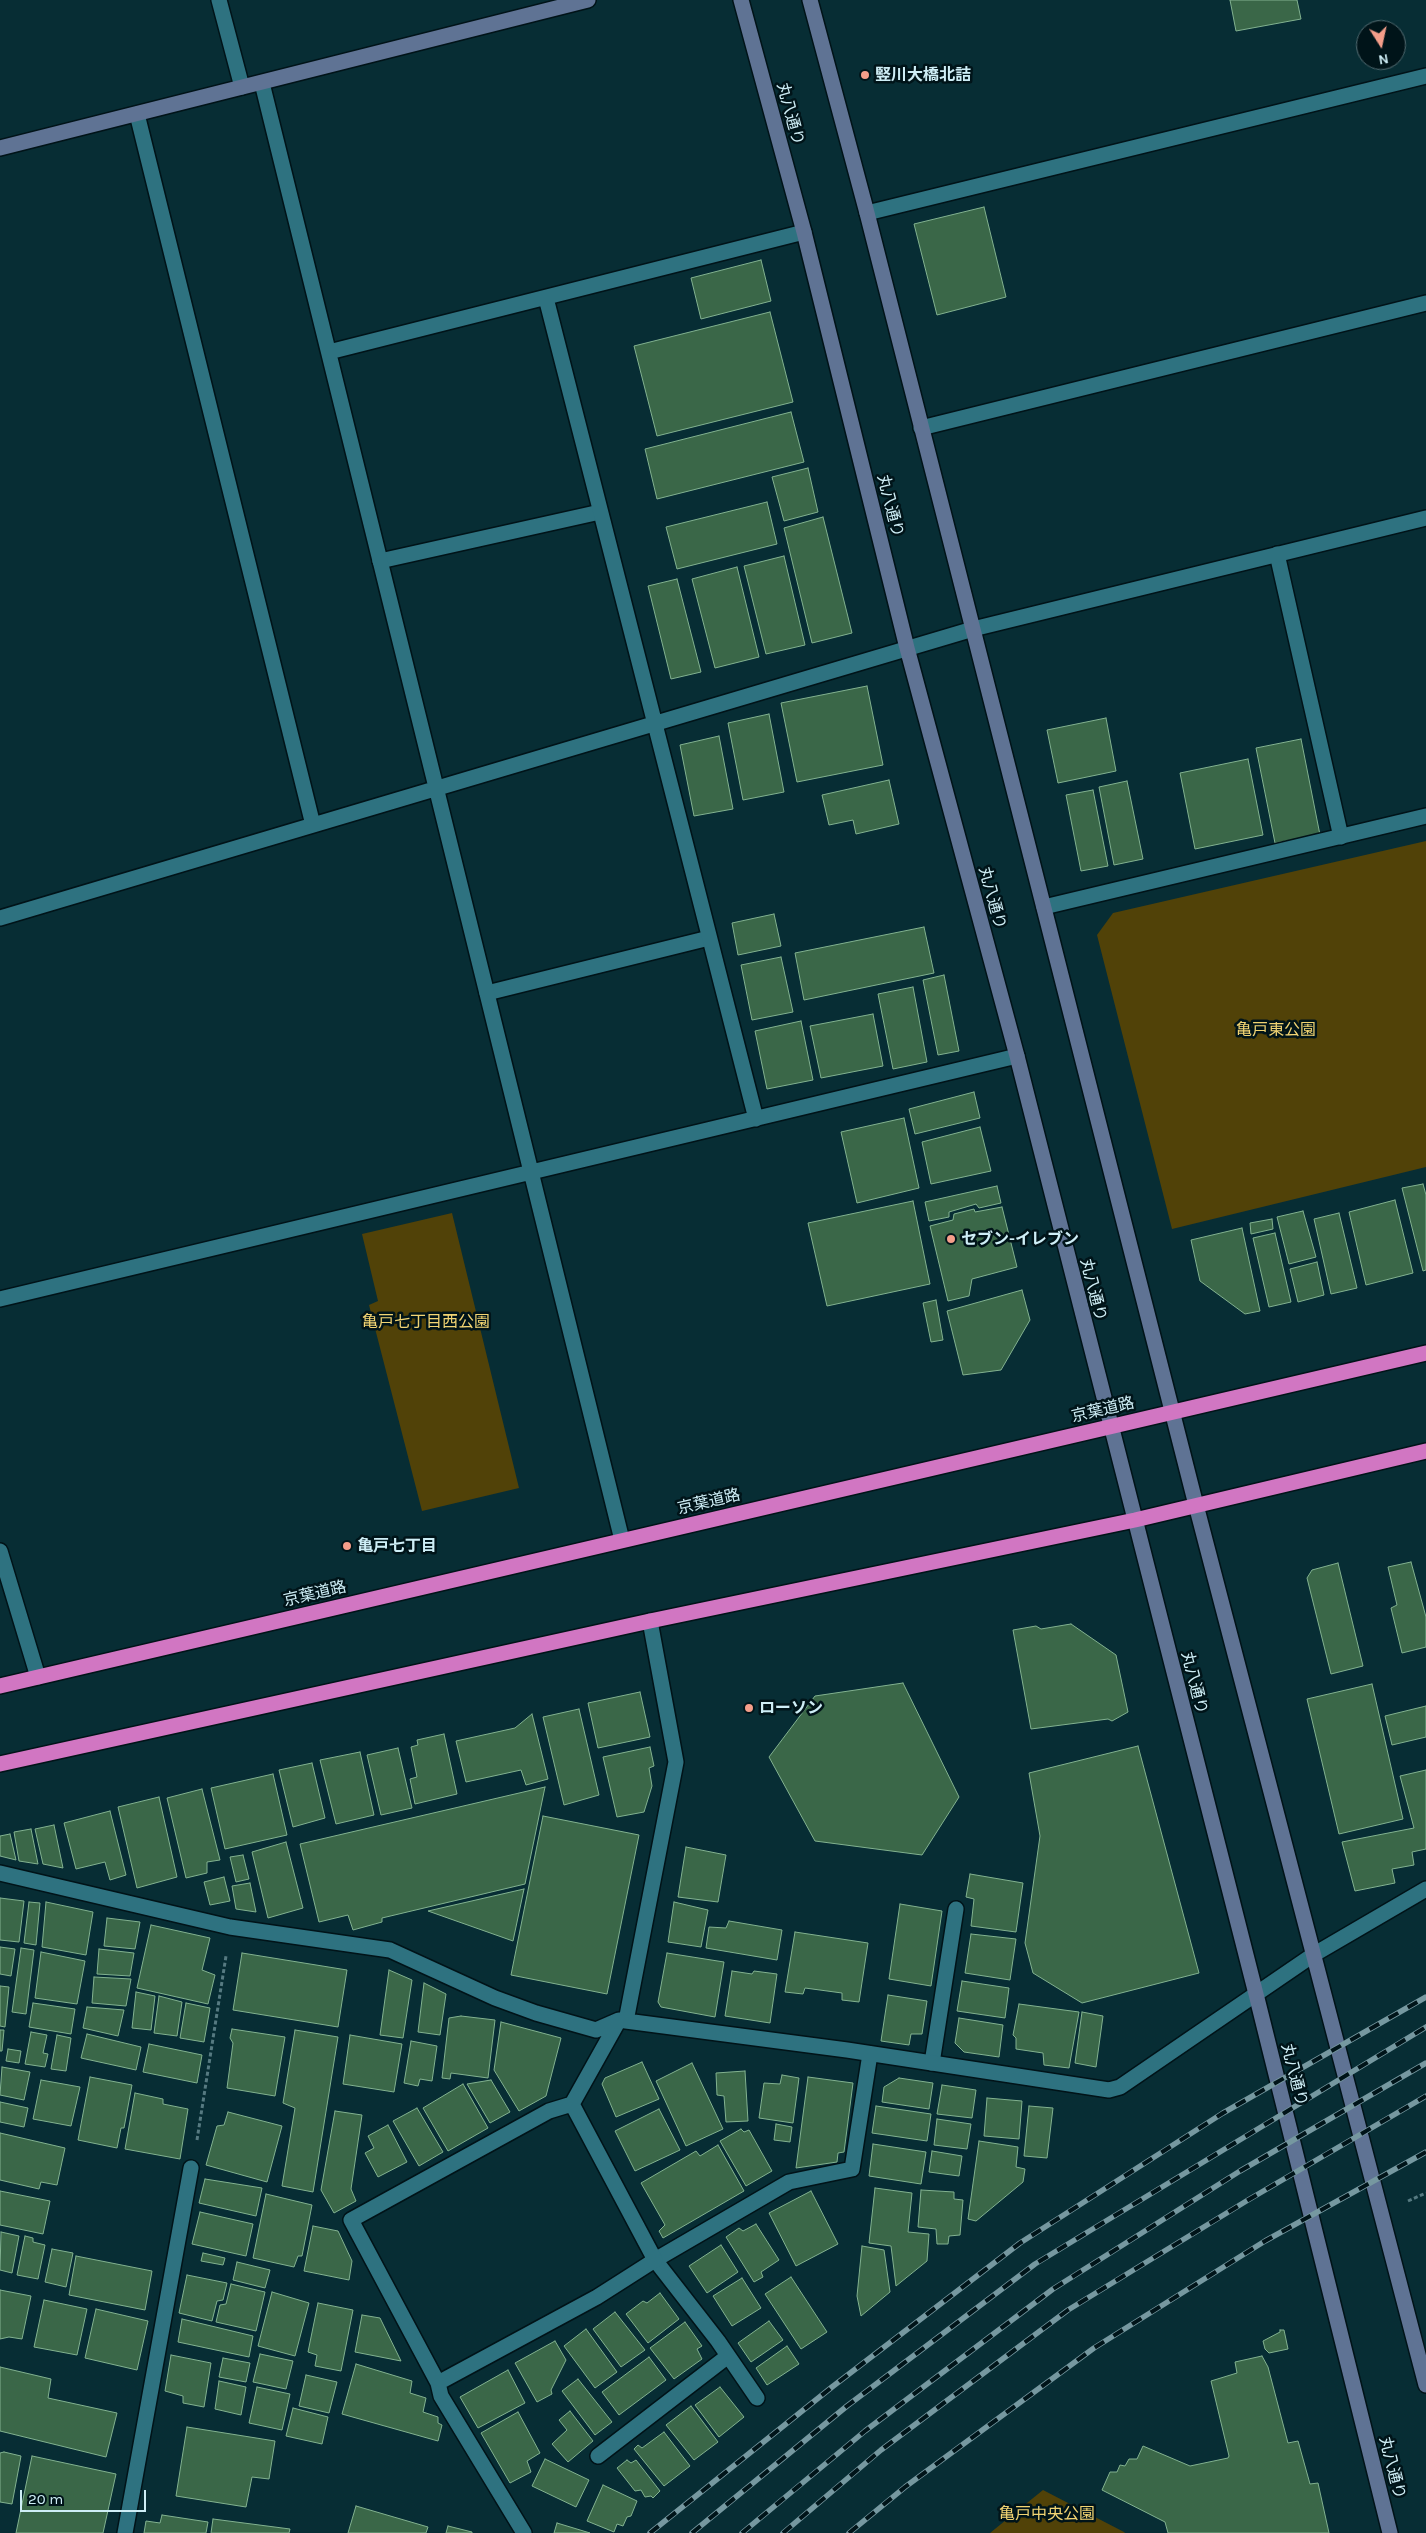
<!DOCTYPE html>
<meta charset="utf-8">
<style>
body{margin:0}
#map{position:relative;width:1426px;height:2533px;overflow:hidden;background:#072d34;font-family:Karla,sans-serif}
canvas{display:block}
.north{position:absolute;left:1356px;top:20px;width:50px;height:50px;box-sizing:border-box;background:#001419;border:1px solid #526b71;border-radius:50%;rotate:170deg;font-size:14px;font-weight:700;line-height:20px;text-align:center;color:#ceeef6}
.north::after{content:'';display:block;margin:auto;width:18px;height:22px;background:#f49e8a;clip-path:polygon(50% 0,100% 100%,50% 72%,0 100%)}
.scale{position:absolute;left:20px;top:2490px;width:126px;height:22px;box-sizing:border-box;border:2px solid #ceeef6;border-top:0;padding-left:6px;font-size:15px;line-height:18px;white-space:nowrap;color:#ceeef6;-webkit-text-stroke:4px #001419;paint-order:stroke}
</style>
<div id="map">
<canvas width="1426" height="2533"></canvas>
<div class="north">N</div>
<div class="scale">20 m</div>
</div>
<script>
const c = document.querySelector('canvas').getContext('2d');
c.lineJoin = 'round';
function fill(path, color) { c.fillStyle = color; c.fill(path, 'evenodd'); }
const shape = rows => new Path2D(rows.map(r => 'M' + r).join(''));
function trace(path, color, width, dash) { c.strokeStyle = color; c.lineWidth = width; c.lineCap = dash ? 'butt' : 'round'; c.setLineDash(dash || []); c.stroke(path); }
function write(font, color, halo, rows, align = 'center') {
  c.font = font + ' Karla,"Noto Sans JP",sans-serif'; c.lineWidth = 5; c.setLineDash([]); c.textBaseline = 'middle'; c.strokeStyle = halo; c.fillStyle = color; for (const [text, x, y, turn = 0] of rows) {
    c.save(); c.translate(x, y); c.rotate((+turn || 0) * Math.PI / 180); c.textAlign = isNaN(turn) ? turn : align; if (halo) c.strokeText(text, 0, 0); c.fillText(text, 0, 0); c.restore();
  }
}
fill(shape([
 [1426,841,1426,1167,1172,1229,1097,935,1113,913],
 [452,1213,519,1488,422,1511,369,1305,378,1301,362,1234],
 [1043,2490,1124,2532,1125,2533,990,2533]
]), '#514208');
const building = shape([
 [1230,0,1297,0,1301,19,1236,31,1230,0],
 [984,207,1006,297,937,315,914,224,984,207],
 [761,260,771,301,701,319,691,278,761,260],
 [770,312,793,402,657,436,634,346,770,312],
 [791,412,804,462,657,499,645,449,791,412],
 [808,468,818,512,784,521,772,477,808,468],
 [767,502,777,544,677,569,666,527,767,502],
 [823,517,852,633,812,643,784,528,823,517],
 [784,556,805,645,766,654,744,566,784,556],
 [737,567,759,657,715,668,692,579,737,567],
 [677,579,701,672,671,679,648,586,677,579],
 [867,686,883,765,797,782,781,703,867,686],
 [769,714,784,792,743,800,728,723,769,714],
 [1106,718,1116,771,1058,783,1047,730,1106,718],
 [719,736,733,809,694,816,680,745,719,736],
 [1301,739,1320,835,1275,843,1256,748,1301,739],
 [1248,759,1263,835,1195,849,1180,773,1248,759],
 [889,780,899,824,856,834,853,820,829,825,822,795,889,780],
 [1127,781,1143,859,1114,865,1099,787,1127,781],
 [1093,790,1108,866,1081,871,1066,795,1093,790],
 [774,914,781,946,738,955,732,923,774,914],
 [924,927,934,973,804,1000,795,953,924,927],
 [781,957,793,1012,752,1020,741,965,781,957],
 [944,975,959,1051,938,1055,923,980,944,975],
 [913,987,927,1062,893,1069,878,994,913,987],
 [873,1014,883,1066,821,1078,810,1026,873,1014],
 [801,1021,813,1080,767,1089,755,1031,801,1021],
 [974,1092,980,1118,915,1134,909,1109,974,1092],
 [904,1118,919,1188,857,1203,841,1132,904,1118],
 [980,1127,991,1171,931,1184,922,1142,980,1127],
 [1423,1184,1426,1195,1426,1270,1423,1271,1402,1188,1423,1184],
 [997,1186,1001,1203,979,1208,976,1204,949,1212,949,1217,929,1221,925,1202,997,1186],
 [1395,1200,1413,1273,1366,1285,1349,1212,1395,1200],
 [913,1201,930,1284,827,1306,808,1223,913,1201],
 [1002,1207,1017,1267,972,1279,969,1296,948,1301,930,1226,953,1220,954,1214,974,1209,975,1212,1002,1207],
 [1303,1211,1316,1257,1289,1264,1277,1217,1303,1211],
 [1339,1213,1357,1288,1331,1294,1314,1219,1339,1213],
 [1272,1219,1273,1229,1251,1234,1250,1223,1272,1219],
 [1242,1228,1260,1311,1245,1314,1200,1281,1191,1240,1242,1228],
 [1275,1233,1291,1302,1269,1307,1253,1238,1275,1233],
 [1317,1262,1324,1295,1298,1302,1290,1269,1317,1262],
 [1022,1290,1030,1320,1001,1370,963,1375,947,1311,1022,1290],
 [936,1300,943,1340,931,1342,923,1303,936,1300],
 [1411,1562,1426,1617,1426,1647,1402,1653,1391,1608,1397,1605,1388,1567,1411,1562],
 [1338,1563,1363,1666,1331,1674,1307,1578,1312,1570,1338,1563],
 [1071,1624,1116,1655,1128,1712,1112,1721,1108,1719,1031,1729,1013,1630,1036,1626,1041,1629,1071,1624],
 [903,1683,959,1797,922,1855,815,1841,769,1757,815,1696,903,1683],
 [1372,1684,1403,1819,1339,1834,1307,1699,1372,1684],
 [640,1692,650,1737,598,1748,588,1703,640,1692],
 [1426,1706,1426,1737,1392,1745,1385,1716,1426,1706],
 [579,1709,599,1795,564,1805,543,1717,579,1709],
 [532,1714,548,1779,526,1785,521,1770,466,1782,456,1741,515,1728,532,1714],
 [444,1734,457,1794,415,1804,410,1779,417,1777,411,1747,418,1745,417,1740,444,1734],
 [1138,1746,1199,1973,1082,2003,1033,1973,1025,1943,1040,1836,1029,1773,1138,1746],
 [650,1747,654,1766,649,1768,652,1786,644,1812,617,1817,603,1757,650,1747],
 [398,1748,412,1808,381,1815,367,1755,398,1748],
 [360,1752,374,1815,336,1824,320,1760,360,1752],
 [312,1763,325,1818,293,1827,279,1770,312,1763],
 [1426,1770,1426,1849,1412,1852,1414,1865,1392,1869,1395,1883,1355,1891,1342,1842,1414,1828,1400,1776,1426,1770],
 [273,1774,287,1835,225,1849,211,1788,273,1774],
 [545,1787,525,1884,382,1918,382,1922,353,1930,348,1915,319,1922,300,1844,545,1787],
 [202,1789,220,1860,207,1862,207,1873,186,1878,167,1798,202,1789],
 [159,1797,177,1877,137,1888,118,1807,159,1797],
 [110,1811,126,1875,110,1880,105,1862,76,1869,64,1823,110,1811],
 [543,1816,639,1835,607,1994,511,1975,543,1816],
 [54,1825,63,1868,43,1864,35,1829,54,1825],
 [31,1829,38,1864,19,1861,14,1832,31,1829],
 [10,1834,16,1860,0,1856,0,1836,10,1834],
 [286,1842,303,1908,268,1918,252,1852,286,1842],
 [686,1847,726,1855,718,1902,678,1897,686,1847],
 [243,1855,249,1879,236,1882,230,1857,243,1855],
 [970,1874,1023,1883,1016,1932,971,1926,974,1899,966,1897,970,1874],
 [224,1877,230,1901,210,1905,204,1882,224,1877],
 [250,1883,256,1912,236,1909,232,1886,250,1883],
 [524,1889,513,1941,428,1911,524,1889],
 [0,1898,24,1901,19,1942,0,1940,0,1898],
 [29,1902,40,1903,36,1945,24,1943,29,1902],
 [46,1902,93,1912,86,1955,42,1947,46,1902],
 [674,1902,708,1910,701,1947,668,1942,674,1902],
 [900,1904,942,1911,931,1986,889,1979,900,1904],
 [107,1918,140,1922,135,1949,104,1946,107,1918],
 [729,1921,782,1930,777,1960,706,1948,709,1927,726,1928,729,1921],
 [151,1925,210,1938,202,1970,215,1975,208,2004,137,1988,151,1925],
 [795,1932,868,1943,859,2002,842,2000,842,1993,805,1988,803,1994,785,1992,795,1932],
 [971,1934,1016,1939,1010,1980,965,1973,971,1934],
 [0,1947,15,1949,11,1976,0,1974,0,1947],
 [21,1948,34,1950,26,2014,12,2012,21,1948],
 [99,1949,134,1953,130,1976,97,1974,99,1949],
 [41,1952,85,1961,77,2004,35,1998,41,1952],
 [242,1953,347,1970,338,2027,233,2010,242,1953],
 [667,1953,724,1962,715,2017,661,2007,658,2002,667,1953],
 [389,1970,412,1980,403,2038,380,2035,389,1970],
 [732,1971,752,1974,754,1971,777,1974,770,2023,725,2016,732,1971],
 [94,1977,131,1979,126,2006,92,2003,94,1977],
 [962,1981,1009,1988,1005,2018,957,2011,962,1981],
 [424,1983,446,1994,440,2035,418,2032,424,1983],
 [0,1986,9,1987,5,2027,0,2026,0,1986],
 [136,1992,155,1996,151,2030,132,2028,136,1992],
 [888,1995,927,2001,922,2034,911,2034,909,2045,881,2041,888,1995],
 [159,1996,182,2002,177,2036,154,2033,159,1996],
 [33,2003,75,2009,71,2034,29,2027,33,2003],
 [186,2003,210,2008,204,2042,180,2038,186,2003],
 [1019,2004,1079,2012,1069,2068,1044,2065,1043,2053,1016,2049,1016,2038,1013,2035,1019,2004],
 [87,2007,124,2010,118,2036,83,2028,87,2007],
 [1082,2012,1103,2016,1096,2067,1075,2063,1082,2012],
 [461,2016,495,2020,488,2078,451,2073,450,2079,442,2078,449,2018,461,2016],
 [959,2018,1003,2025,999,2057,964,2052,955,2043,959,2018],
 [501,2022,561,2038,546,2096,519,2111,494,2070,501,2022],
 [232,2029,285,2037,275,2096,227,2088,233,2043,230,2038,232,2029],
 [0,2030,4,2030,2,2051,0,2051,0,2030],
 [295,2030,338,2037,313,2192,282,2186,295,2108,283,2103,295,2030],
 [31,2032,47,2035,43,2053,48,2054,45,2067,25,2064,31,2032],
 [87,2034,141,2047,136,2070,81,2058,87,2034],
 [57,2035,71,2038,66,2071,51,2069,57,2035],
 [350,2035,402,2044,394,2092,343,2084,350,2035],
 [411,2041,437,2046,432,2081,420,2079,418,2086,404,2083,411,2041],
 [149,2044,202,2055,197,2083,143,2072,149,2044],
 [8,2049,21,2051,19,2063,6,2061,8,2049],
 [642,2062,659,2099,616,2117,602,2084,605,2078,642,2062],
 [692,2063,723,2129,686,2146,656,2081,692,2063],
 [2,2067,30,2072,24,2100,0,2095,2,2067],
 [745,2071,748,2121,726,2122,724,2096,717,2095,716,2073,745,2071],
 [782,2075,799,2078,793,2123,759,2118,764,2083,780,2084,782,2075],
 [90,2077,132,2085,124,2128,121,2128,117,2148,78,2140,90,2077],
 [808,2077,853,2083,844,2152,838,2153,837,2162,796,2168,808,2077],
 [899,2078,933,2083,929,2109,882,2102,884,2087,899,2078],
 [41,2080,80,2087,71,2126,33,2119,41,2080],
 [491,2080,510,2112,490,2123,467,2084,491,2080],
 [463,2084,488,2128,448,2151,423,2108,463,2084],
 [942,2085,976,2090,972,2118,937,2114,942,2085],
 [135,2093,163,2099,163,2104,188,2109,180,2159,125,2149,135,2093],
 [987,2098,1022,2101,1019,2139,984,2136,987,2098],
 [0,2102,28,2108,24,2127,0,2122,0,2102],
 [876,2106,931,2114,927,2141,872,2133,876,2106],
 [1029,2106,1053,2108,1047,2158,1024,2156,1029,2106],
 [417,2108,443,2152,419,2166,393,2121,417,2108],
 [659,2109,680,2150,635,2171,615,2131,659,2109],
 [335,2111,362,2115,351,2189,356,2201,334,2213,321,2190,335,2111],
 [228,2112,282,2126,267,2182,206,2165,217,2126,224,2125,228,2112],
 [937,2119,971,2124,967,2149,934,2145,937,2119],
 [776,2124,792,2127,790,2142,774,2140,776,2124],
 [388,2125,407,2162,378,2177,365,2153,374,2148,368,2136,388,2125],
 [741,2129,744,2132,749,2130,772,2171,746,2186,720,2141,741,2129],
 [0,2133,65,2148,57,2185,41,2182,39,2189,0,2180,0,2133],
 [979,2141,1018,2147,1016,2167,1025,2169,1023,2182,976,2221,968,2219,979,2141],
 [873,2144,926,2152,921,2184,869,2176,873,2144],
 [718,2145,744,2191,663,2238,659,2231,665,2225,641,2183,696,2151,700,2156,718,2145],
 [932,2151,962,2156,959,2176,929,2172,932,2151],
 [205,2179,262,2188,256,2216,199,2203,205,2179],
 [875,2188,912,2193,908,2232,929,2234,927,2261,896,2286,891,2246,869,2243,875,2188],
 [921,2190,954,2192,954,2199,963,2200,960,2235,949,2236,948,2244,937,2244,936,2229,918,2227,921,2190],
 [0,2191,50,2201,43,2234,0,2225,0,2191],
 [811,2191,838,2244,796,2266,769,2213,811,2191],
 [266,2194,312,2205,302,2256,298,2256,294,2267,253,2258,266,2194],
 [200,2212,253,2224,246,2256,192,2244,200,2212],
 [756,2224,779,2260,761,2272,763,2277,754,2282,726,2237,739,2228,743,2231,756,2224],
 [313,2226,338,2231,352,2261,349,2280,304,2271,313,2226],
 [1,2232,19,2236,12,2273,0,2270,1,2232],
 [25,2236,33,2238,33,2242,45,2245,38,2279,17,2275,25,2236],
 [721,2245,738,2272,707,2293,689,2266,721,2245],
 [862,2246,884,2250,890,2292,861,2316,857,2296,862,2246],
 [52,2249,73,2253,66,2287,45,2282,52,2249],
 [203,2253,225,2258,223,2265,201,2261,203,2253],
 [76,2256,152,2271,145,2310,69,2295,76,2256],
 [237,2262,270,2270,265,2288,233,2280,237,2262],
 [187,2275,227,2283,223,2300,217,2301,212,2321,179,2313,187,2275],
 [791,2277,827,2332,801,2349,765,2294,791,2277],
 [742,2278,761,2308,732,2326,713,2296,742,2278],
 [231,2284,265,2292,256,2331,216,2322,220,2305,226,2304,231,2284],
 [0,2290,31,2296,22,2339,9,2337,0,2339,0,2290],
 [272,2292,309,2303,295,2356,258,2346,272,2292],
 [660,2293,679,2319,648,2343,626,2314,643,2301,647,2303,660,2293],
 [44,2300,87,2309,77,2355,34,2347,44,2300],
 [318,2303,353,2310,341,2371,315,2366,317,2355,308,2352,318,2303],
 [96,2309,148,2321,137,2370,85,2358,96,2309],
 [615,2312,645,2350,621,2367,593,2329,615,2312],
 [362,2315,380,2318,401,2361,355,2352,362,2315],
 [182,2319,253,2336,249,2357,178,2342,182,2319],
 [769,2321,783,2340,751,2362,738,2343,769,2321],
 [685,2322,702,2346,697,2349,702,2359,674,2379,650,2348,685,2322],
 [586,2329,617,2372,595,2388,564,2346,586,2329],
 [1280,2330,1284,2330,1288,2349,1269,2353,1265,2349,1263,2341,1280,2332,1280,2330],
 [555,2341,566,2360,551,2390,552,2394,537,2402,515,2363,555,2341],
 [787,2346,799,2364,767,2385,756,2368,787,2346],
 [260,2354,293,2361,286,2389,253,2382,260,2354],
 [171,2355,211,2363,204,2407,183,2403,183,2396,165,2391,171,2355],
 [1262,2356,1268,2367,1288,2443,1298,2441,1310,2484,1318,2483,1329,2533,1168,2533,1165,2522,1102,2490,1110,2472,1117,2472,1120,2465,1125,2466,1129,2459,1137,2459,1143,2446,1190,2466,1228,2458,1229,2456,1211,2381,1237,2373,1235,2362,1262,2356],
 [649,2357,666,2380,619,2415,602,2392,649,2357],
 [223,2358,250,2363,246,2382,219,2377,223,2358],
 [356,2364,412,2381,410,2393,426,2398,423,2412,438,2417,438,2423,442,2425,438,2441,342,2414,356,2364],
 [0,2367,51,2379,48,2398,117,2413,106,2457,0,2431,0,2367],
 [508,2370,525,2403,478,2428,460,2397,508,2370],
 [306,2375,337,2382,329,2413,299,2406,306,2375],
 [578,2379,612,2422,595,2435,562,2391,578,2379],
 [219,2381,246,2387,241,2415,215,2409,219,2381],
 [257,2387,290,2394,282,2430,249,2423,257,2387],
 [720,2387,744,2417,719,2437,695,2405,720,2387],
 [691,2406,718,2442,694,2460,666,2425,691,2406],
 [293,2408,328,2417,322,2444,286,2436,293,2408],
 [570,2411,593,2441,568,2462,552,2444,567,2430,559,2420,570,2411],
 [518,2412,540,2453,527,2461,531,2472,510,2483,481,2433,518,2412],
 [187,2427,275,2441,269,2479,252,2477,246,2507,176,2496,187,2427],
 [664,2432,690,2466,664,2486,634,2449,638,2445,642,2448,664,2432],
 [4,2452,21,2456,12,2504,0,2502,0,2453,4,2452],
 [32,2456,116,2474,103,2533,16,2533,32,2456],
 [545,2459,589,2480,576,2507,532,2486,545,2459],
 [627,2460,631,2463,636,2460,660,2491,653,2498,651,2496,645,2497,641,2490,635,2491,617,2468,627,2460],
 [603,2485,637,2501,631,2516,627,2517,623,2526,617,2524,614,2532,587,2521,603,2485],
 [356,2506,428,2527,426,2533,348,2533,356,2506],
 [162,2515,208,2522,206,2533,144,2533,146,2521,160,2523,162,2515],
 [213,2519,290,2529,289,2533,211,2533,213,2519],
 [557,2523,590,2533,554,2533,557,2523],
 [448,2526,472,2532,472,2533,446,2533,448,2526]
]);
fill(building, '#3a6748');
trace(building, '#82b290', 1);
const lane = shape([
 [1277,554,1341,837],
 [380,561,600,512],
 [487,993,709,938],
 [932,2063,956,1909],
 [757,2398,718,2341,655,2260,789,2182,852,2169,870,2054],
 [598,2456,728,2356],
 [125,2533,191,2168]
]);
const street = shape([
 [219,0,242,87],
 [262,83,622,1540],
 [137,114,313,825],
 [867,213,1426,76],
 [546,298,756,1119],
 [329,352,804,232],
 [921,428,1426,303],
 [1044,907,1426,816],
 [0,918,973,629,1426,518],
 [0,1299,1017,1056],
 [0,1551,38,1677],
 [0,1873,230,1927,390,1950,495,1998,536,2013,596,2030,619,2020,626,2021,847,2050,1109,2090,1120,2087,1313,1955,1426,1889],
 [626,2021,676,1762,650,1621],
 [572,2104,619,2020],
 [438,2383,597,2297,655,2260,572,2104,549,2111,351,2220,438,2383,441,2396,524,2533]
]);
const secondary = shape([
 [741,0,804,232,907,648,1017,1056,1256,1994,1390,2533],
 [810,0,867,213,1196,1505,1426,2385],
 [0,148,588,0]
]);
const highway = shape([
 [0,1686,1426,1353],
 [0,1764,650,1621,1135,1520,1426,1451]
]);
trace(lane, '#011318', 18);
trace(street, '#011318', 18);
trace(secondary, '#011318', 18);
trace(highway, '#011318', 18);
trace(shape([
 [197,2140,226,1956],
 [1408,2201,1426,2193]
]), '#567a81', 3, [4, 2.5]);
trace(lane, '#2e7280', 15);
trace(street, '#2e7280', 15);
trace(secondary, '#5f7394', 15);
trace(highway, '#d176c2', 15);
const rail = shape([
 [650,2533,832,2387,1020,2243,1223,2113,1426,1997],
 [692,2533,847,2406,1035,2264,1426,2027],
 [742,2533,865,2431,1053,2289,1240,2171,1426,2063],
 [783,2533,881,2450,1068,2310,1248,2200,1426,2096],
 [849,2533,905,2487,1094,2348,1265,2241,1426,2152]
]);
trace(rail, '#7698a0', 5.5);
trace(rail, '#001419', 4, [11]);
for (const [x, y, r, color] of [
 [865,75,5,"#f49e8a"],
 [951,1239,5,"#f49e8a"],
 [347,1546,5,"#f49e8a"],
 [749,1708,5,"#f49e8a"]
]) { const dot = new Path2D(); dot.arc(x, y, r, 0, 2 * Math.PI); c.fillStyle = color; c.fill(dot); trace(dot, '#001419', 2); }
write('bold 16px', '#ceeef6', '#001419', [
 ["竪川大橋北詰",875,75],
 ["セブン-イレブン",961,1239],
 ["亀戸七丁目",357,1546],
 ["ローソン",759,1708]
], 'left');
write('16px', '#ceeef6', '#001419', [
 ["丸八通り",790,114,75],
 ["丸八通り",890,506,76],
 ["丸八通り",992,898,75],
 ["丸八通り",1093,1290,76],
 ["京葉道路",1103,1410,-13],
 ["京葉道路",709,1502,-13],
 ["京葉道路",315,1594,-13],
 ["丸八通り",1194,1683,76],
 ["丸八通り",1294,2075,76],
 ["丸八通り",1392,2468,76]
]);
write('16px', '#f1d473', '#001419', [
 ["亀戸東公園",1276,1030],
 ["亀戸七丁目西公園",426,1322],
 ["亀戸中央公園",1047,2514]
]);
</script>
